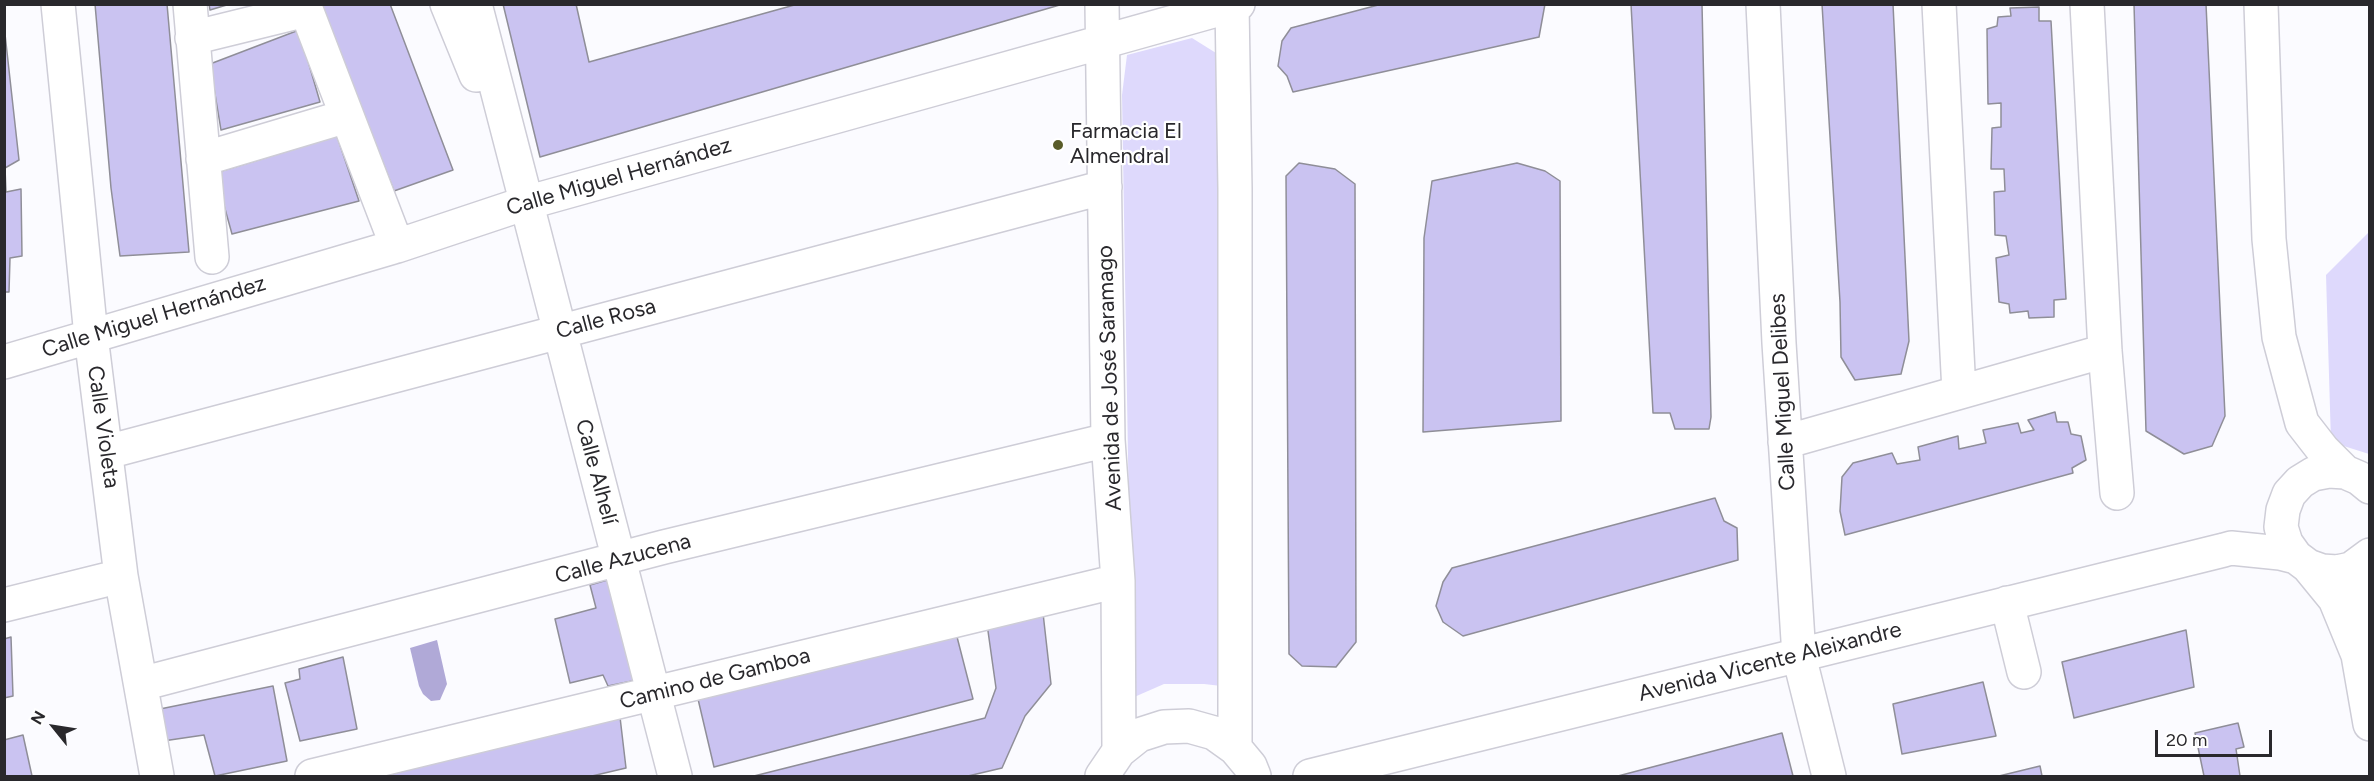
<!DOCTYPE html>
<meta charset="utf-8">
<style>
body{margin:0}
#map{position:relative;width:2374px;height:781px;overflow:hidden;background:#fbfbff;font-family:Figtree,sans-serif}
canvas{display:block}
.frame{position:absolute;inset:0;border:6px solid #29282c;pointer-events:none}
.north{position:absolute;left:24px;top:697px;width:60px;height:60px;-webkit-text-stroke:4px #fff;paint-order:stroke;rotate:300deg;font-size:16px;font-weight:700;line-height:24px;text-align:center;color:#29282c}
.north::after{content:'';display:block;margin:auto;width:21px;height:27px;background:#29282c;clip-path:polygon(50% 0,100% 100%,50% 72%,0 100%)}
.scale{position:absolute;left:2155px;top:730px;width:117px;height:27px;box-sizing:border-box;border:3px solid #29282c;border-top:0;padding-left:8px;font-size:18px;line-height:21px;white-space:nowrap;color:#29282c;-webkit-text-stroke:4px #fff;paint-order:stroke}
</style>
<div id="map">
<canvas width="2374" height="781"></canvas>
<div class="frame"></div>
<div class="north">N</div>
<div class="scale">20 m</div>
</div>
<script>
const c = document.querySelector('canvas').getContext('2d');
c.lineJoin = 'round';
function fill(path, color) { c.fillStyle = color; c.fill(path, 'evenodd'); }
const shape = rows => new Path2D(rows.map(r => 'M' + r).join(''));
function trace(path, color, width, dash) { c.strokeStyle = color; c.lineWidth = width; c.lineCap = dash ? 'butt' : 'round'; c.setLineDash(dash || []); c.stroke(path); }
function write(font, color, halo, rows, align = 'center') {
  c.font = font + ' Figtree,sans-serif'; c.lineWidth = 4.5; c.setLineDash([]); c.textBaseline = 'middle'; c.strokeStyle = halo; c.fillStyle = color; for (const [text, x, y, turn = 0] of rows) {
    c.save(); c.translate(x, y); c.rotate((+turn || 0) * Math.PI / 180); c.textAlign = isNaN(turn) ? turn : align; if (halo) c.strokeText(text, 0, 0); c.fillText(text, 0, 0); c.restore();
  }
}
fill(shape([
 [1192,38,1216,53,1230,687,1204,684,1164,684,1132,698,1122,95,1127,55],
 [2369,232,2369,454,2331,442,2326,275]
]), '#ded9fc');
fill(shape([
 [437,640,447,684,440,700,431,701,423,694,419,686,410,648]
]), '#b0a9d7');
const building = shape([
 [95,4,167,4,189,252,120,256,111,188,95,4],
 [209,4,230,4,210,10,209,4],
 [320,4,390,4,453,170,394,191,320,4],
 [503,4,576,4,589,62,798,4,1063,4,540,157,503,4],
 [1382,4,1545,4,1539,37,1293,92,1287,76,1278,66,1282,41,1291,28,1382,4],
 [1631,4,1702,4,1711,417,1709,429,1675,429,1670,413,1653,413,1631,4],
 [1822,4,1893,4,1909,341,1901,374,1855,380,1841,357,1840,302,1822,4],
 [2134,4,2206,4,2225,416,2212,446,2184,454,2146,431,2134,4],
 [2039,7,2039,21,2051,21,2066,299,2054,300,2054,317,2029,318,2028,311,2010,313,2009,304,1999,302,1996,258,2009,255,2006,236,1995,235,1994,192,2005,191,2004,169,1991,169,1992,128,2001,127,2001,103,1988,104,1987,29,1997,26,1998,17,2011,16,2010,8,2039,7],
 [4,25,19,160,5,168,6,192,21,189,22,256,10,258,9,292,4,292,4,25],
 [299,30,320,102,221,130,210,64,299,30],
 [337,136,359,201,232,234,215,173,337,136],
 [1299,163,1335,169,1355,184,1356,642,1336,667,1302,666,1289,654,1286,176,1299,163],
 [1517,163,1545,171,1560,181,1561,421,1423,432,1424,238,1432,181,1517,163],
 [2055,412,2057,422,2068,422,2071,434,2081,436,2086,460,2072,468,2073,473,1845,535,1840,511,1842,477,1853,463,1892,453,1897,464,1920,460,1918,447,1958,436,1959,449,1986,443,1983,430,2018,423,2021,433,2034,430,2028,420,2055,412],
 [1715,498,1724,521,1737,528,1738,560,1463,636,1443,622,1436,606,1443,582,1452,568,1715,498],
 [614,578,637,680,608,686,603,675,570,683,555,619,596,608,590,585,614,578],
 [1043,613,1051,684,1025,716,1002,768,968,776,754,776,985,718,996,688,987,624,1043,613],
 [2186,630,2194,687,2074,718,2062,662,2186,630],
 [956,633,973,699,714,767,698,699,956,633],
 [11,637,13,696,4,698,4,639,11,637],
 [343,657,357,729,300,741,285,683,300,679,299,669,343,657],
 [1983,682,1996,736,1902,754,1893,704,1983,682],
 [273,686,287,761,215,776,204,735,163,741,160,709,273,686],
 [620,717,626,768,592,776,383,776,620,717],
 [2238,723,2244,747,2236,749,2240,776,2204,776,2195,733,2238,723],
 [1782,733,1793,776,1618,776,1782,733],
 [23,735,32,776,4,776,4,740,23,735],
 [2040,766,2042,776,1999,776,2040,766]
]);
fill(building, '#cac3f1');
trace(building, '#8f8e98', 1.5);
const minor = shape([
 [58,4,91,336,121,576,157,776],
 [190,4,212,257],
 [304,4,397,246],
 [447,4,476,75],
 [475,4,675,776],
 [1102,4,1108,440,1118,581,1119,751],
 [1232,4,1235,189,1235,748],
 [1763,4,1779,343,1799,656,1829,776],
 [1939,4,1959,392],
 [2087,4,2105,351,2117,493],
 [2261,4,2269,239,2279,337,2302,423,2323,450,2345,472],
 [192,38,306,10],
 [203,159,347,116],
 [4,362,397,246,526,203,1238,4],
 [1785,442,2105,351],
 [107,452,1105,187],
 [2370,487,2359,478,2345,472,2329,471,2313,474,2300,482,2289,494,2283,510,2281,527,2286,543,2296,557,2308,566,2322,571,2337,572,2351,569,2370,555],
 [2308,566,2335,599,2358,655,2370,724],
 [2007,603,2024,672],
 [4,605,121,576],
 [2359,647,2364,561],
 [141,684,664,547,1108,440],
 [312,776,1118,581],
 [1102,776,1119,751,1139,735,1164,727,1189,726,1214,733,1235,748,1250,766,1254,776],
 [1310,776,2224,550,2231,548,2280,553,2296,557]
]);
trace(minor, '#cecdd7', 36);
trace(minor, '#fff', 33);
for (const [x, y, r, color] of [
 [1058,145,6,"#595c29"]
]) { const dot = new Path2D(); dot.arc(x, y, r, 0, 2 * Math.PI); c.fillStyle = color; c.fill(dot); trace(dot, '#fff', 2); }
write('22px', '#29282c', '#fff', [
 ["Farmacia El",1070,132],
 ["Almendral",1070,157]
], 'left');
write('22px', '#29282c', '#fff', [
 ["Calle Miguel Hernández",619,177,-16],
 ["Calle Miguel Hernández",154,317,-17],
 ["Calle Rosa",606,319,-15],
 ["Avenida de José Saramago",1110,378,-92],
 ["Calle Miguel Delibes",1783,392,-93],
 ["Calle Violeta",103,427,82],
 ["Calle Alhelí",596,472,75],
 ["Calle Azucena",623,559,-15],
 ["Avenida Vicente Aleixandre",1770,662,-14],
 ["Camino de Gamboa",715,679,-14]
]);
</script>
